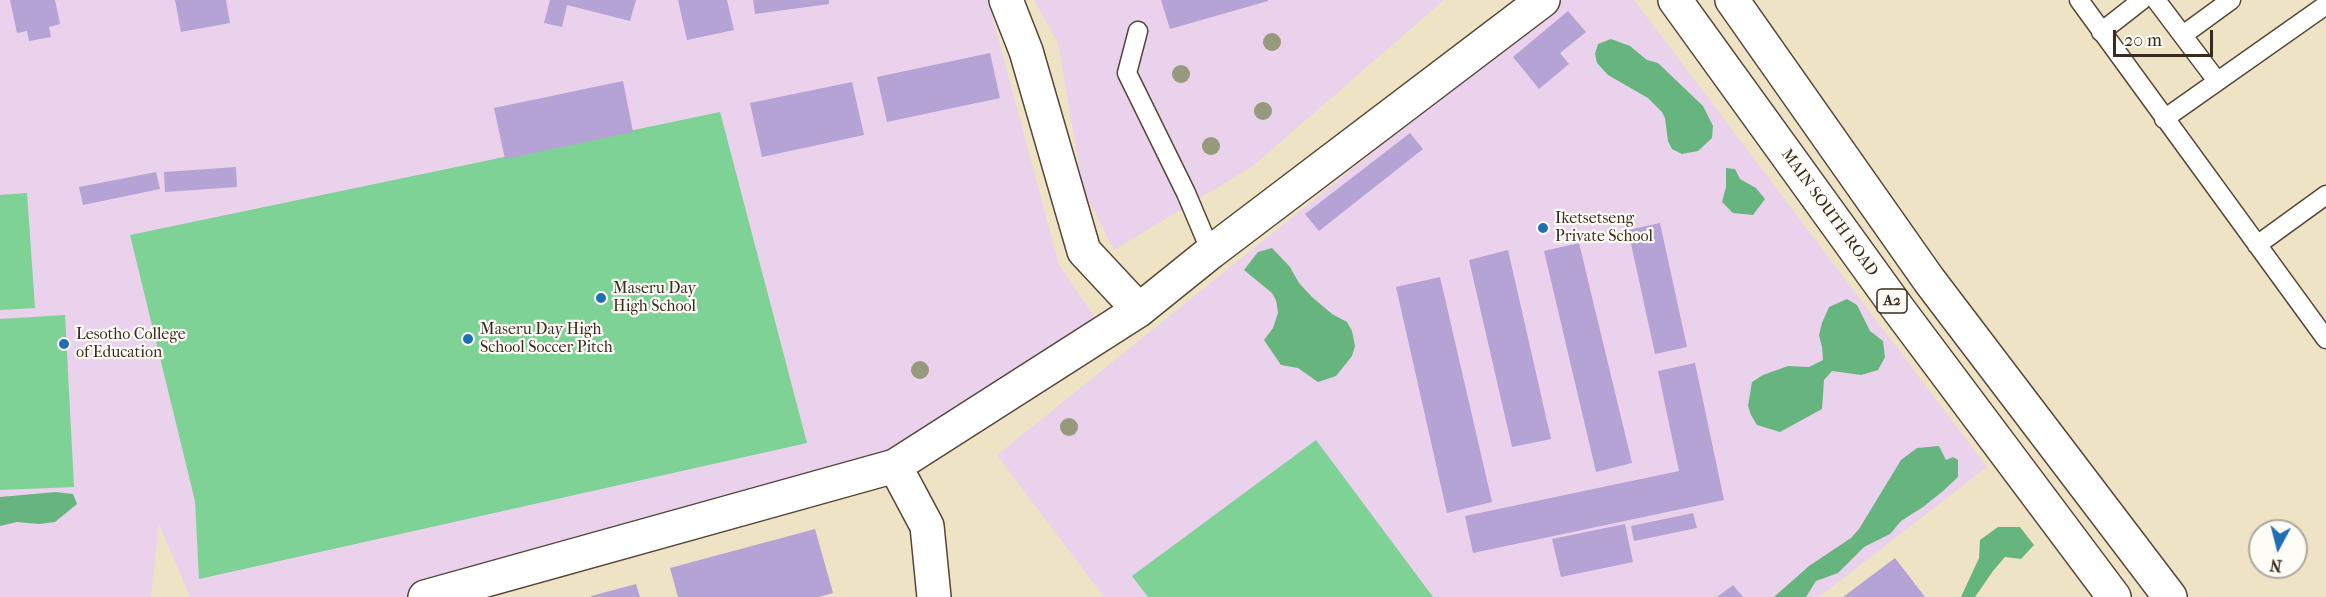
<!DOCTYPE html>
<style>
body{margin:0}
#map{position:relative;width:2326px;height:597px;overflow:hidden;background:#efe3c5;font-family:"IM FELL French Canon",serif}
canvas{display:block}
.north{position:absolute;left:2248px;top:519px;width:60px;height:60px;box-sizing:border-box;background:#fdfcf7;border:2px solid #afa8a0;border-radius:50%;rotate:187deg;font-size:16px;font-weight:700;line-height:24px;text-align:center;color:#3b2a1e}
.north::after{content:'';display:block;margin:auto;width:21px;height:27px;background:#1f6fb2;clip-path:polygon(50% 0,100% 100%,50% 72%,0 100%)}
.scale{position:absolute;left:2113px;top:30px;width:100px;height:27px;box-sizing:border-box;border:3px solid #3b2a1e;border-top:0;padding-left:8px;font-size:18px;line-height:21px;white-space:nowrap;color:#3b2a1e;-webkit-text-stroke:4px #fdfcf7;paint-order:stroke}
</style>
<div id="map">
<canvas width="2326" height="597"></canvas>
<div class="north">N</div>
<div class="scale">20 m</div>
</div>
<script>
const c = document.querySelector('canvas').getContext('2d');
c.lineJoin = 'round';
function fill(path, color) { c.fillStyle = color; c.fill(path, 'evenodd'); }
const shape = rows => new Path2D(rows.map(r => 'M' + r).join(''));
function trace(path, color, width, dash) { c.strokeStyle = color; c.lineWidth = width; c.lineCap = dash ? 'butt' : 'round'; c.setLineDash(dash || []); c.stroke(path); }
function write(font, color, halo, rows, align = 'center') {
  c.font = font + ' "IM FELL French Canon",serif'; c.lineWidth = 4.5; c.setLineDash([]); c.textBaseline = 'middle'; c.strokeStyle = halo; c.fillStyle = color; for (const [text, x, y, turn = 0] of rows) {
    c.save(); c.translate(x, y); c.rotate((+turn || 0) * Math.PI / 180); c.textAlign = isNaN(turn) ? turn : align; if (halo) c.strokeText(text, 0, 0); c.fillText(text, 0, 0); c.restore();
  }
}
fill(shape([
 [0,0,988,0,1059,265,1105,332,895,466,425,597,190,597,159,524,151,597,0,597],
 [1034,0,1444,0,1253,166,1114,250,1083,189,1058,43],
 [1562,0,1634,0,1987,467,1819,597,1104,597,997,455]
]), '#ead1ec');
fill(shape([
 [720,112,807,443,199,579,195,501,130,235],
 [27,193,35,308,0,310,0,195],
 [65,315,74,487,0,490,0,319],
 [1316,440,1433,597,1148,597,1132,576]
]), '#7ed295');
fill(shape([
 [1611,39,1630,46,1647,60,1658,63,1703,106,1713,126,1712,138,1698,151,1682,154,1672,149,1668,141,1665,118,1662,112,1648,98,1608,75,1597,63,1595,54,1598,44],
 [1726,168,1735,169,1740,179,1756,188,1765,199,1753,215,1733,213,1722,202,1726,187],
 [1272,248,1290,267,1299,283,1312,297,1332,314,1347,322,1352,331,1355,346,1352,356,1336,376,1318,382,1298,368,1281,365,1264,340,1273,328,1278,313,1276,300,1272,293,1244,270,1258,252],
 [1847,299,1857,305,1870,331,1883,341,1885,357,1878,370,1861,375,1832,371,1824,380,1822,409,1780,432,1757,425,1751,415,1748,406,1752,382,1763,375,1788,366,1809,367,1823,360,1822,347,1819,335,1822,323,1829,307],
 [1939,446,1946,460,1953,457,1958,460,1958,477,1943,491,1923,507,1901,521,1890,534,1864,547,1838,573,1816,581,1806,597,1774,597,1809,566,1851,538,1859,529,1901,460,1917,448],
 [56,492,73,494,77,504,55,522,39,524,17,522,0,526,0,497],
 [1998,527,2020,527,2034,545,2021,559,2005,557,1993,571,1975,597,1961,597,1979,558,1980,540]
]), '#66b47e');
fill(shape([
 [10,0,55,0,60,24,49,27,51,37,29,41,27,31,17,33],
 [175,0,226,0,230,23,181,32],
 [550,0,636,0,630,21,567,5,562,27,544,23],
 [678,0,727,0,734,30,687,40],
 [753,0,829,0,829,4,755,14],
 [1161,0,1268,0,1268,1,1170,29],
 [1568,11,1586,32,1560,53,1569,64,1539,89,1513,57],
 [990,53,1000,98,887,122,877,77],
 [623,81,633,132,505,159,494,108],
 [852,82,864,135,762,157,750,103],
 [1410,133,1423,149,1319,231,1305,214],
 [236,167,237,187,165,192,164,172],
 [156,172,160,189,83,205,79,187],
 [1660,223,1687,347,1655,354,1628,230],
 [1579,243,1632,463,1596,472,1544,251],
 [1508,250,1551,439,1512,447,1469,260],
 [1440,277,1492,502,1447,513,1396,287],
 [1695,363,1724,500,1473,553,1465,516,1679,471,1658,371],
 [1693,513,1697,528,1634,541,1631,526],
 [1625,524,1633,562,1561,577,1552,539],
 [815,529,833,593,819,597,678,597,670,568],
 [1895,558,1925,597,1843,597],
 [636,584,640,597,591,597,591,596],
 [1733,585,1743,597,1717,597]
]), '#b4a3d4');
const lane = shape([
 [2079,0,2326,339],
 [2156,0,2217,81],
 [1138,31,1127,73,1186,193,1211,252],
 [2101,32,2142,0],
 [2183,35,2231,0],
 [2164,119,2326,5],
 [2257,245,2326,195]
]);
const street = shape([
 [1006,0,1026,51,1084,251,1139,310],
 [895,466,927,526,934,597]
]);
const secondary = shape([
 [425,597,895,466,1139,310,1211,252,1543,0]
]);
const primary = shape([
 [1675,0,1899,310,2114,597],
 [1732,0,1929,280,2170,597]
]);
trace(lane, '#564637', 21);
trace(street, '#564637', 36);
trace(secondary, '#564637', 36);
trace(primary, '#564637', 36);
trace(lane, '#fff', 18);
trace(street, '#fff', 33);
trace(secondary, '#fff', 33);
trace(primary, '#fff', 33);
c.fillStyle = '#97997d';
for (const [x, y] of [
 [1272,42],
 [1181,74],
 [1263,111],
 [1211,146],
 [920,370],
 [1069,427]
]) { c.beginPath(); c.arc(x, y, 9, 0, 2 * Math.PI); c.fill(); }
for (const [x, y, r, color] of [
 [1543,228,6,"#1f6fb2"],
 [601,298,6,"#1f6fb2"],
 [468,339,6,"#1f6fb2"],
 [64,344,6,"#1f6fb2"]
]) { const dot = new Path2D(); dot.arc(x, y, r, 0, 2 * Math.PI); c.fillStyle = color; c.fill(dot); trace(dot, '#fdfcf7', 2); }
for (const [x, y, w] of [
 [1892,301,30]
]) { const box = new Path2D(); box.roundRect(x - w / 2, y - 12, w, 24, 4.5); c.fillStyle = '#fdfcf7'; c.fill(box); trace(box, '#3b2a1e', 1.5); }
write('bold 15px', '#3b2a1e', null, [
 ["A2",1892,301]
]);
write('16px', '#3b2a1e', '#fdfcf7', [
 ["MAIN SOUTH ROAD",1829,213,54]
]);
write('16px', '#3b2a1e', '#fdfcf7', [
 ["Iketsetseng",1555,219],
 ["Private School",1555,237],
 ["Maseru Day",613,289],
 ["High School",613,307],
 ["Maseru Day High",480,330],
 ["School Soccer Pitch",480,348],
 ["Lesotho College",76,335],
 ["of Education",76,353]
], 'left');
</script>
